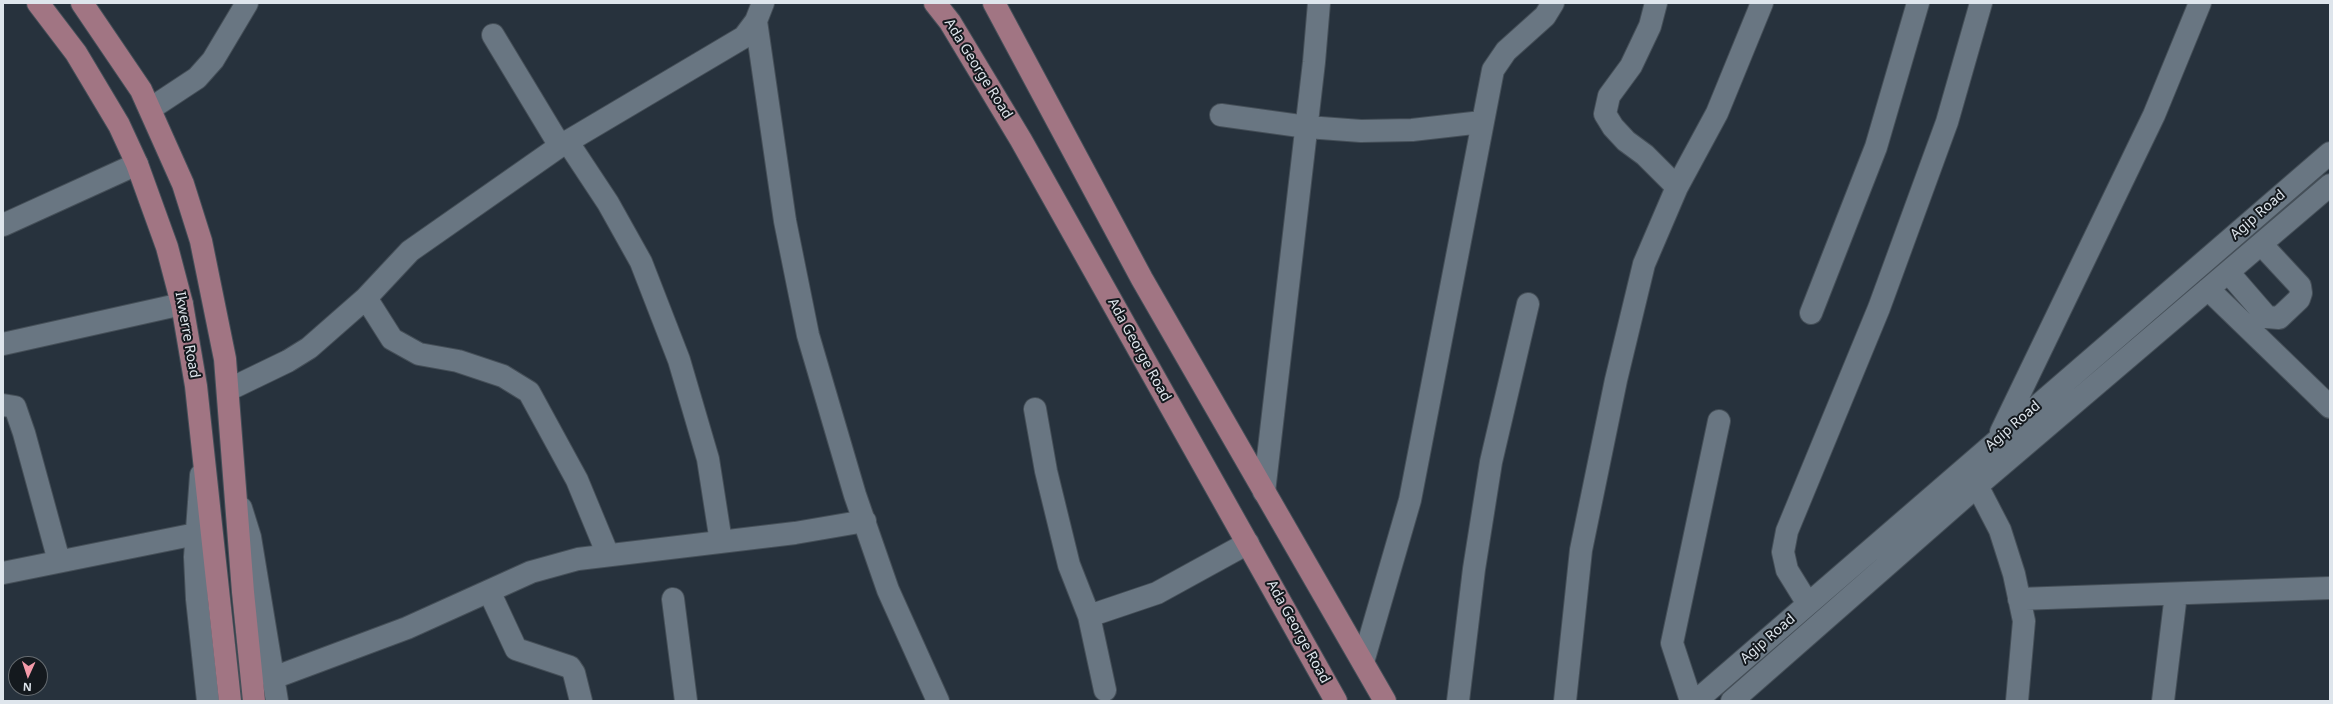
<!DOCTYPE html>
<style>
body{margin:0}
#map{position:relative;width:2333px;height:704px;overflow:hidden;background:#27323d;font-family:"Noto Sans",sans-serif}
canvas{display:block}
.frame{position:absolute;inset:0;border:4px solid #dee5ec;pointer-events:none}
.north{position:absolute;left:8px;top:656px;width:40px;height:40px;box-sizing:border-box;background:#14191e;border:1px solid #656b70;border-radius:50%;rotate:183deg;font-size:11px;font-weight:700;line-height:16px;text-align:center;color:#dee5ec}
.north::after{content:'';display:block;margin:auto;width:14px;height:18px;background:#f39aa9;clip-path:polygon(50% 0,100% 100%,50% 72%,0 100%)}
</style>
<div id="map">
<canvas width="2333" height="704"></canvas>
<div class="frame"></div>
<div class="north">N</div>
</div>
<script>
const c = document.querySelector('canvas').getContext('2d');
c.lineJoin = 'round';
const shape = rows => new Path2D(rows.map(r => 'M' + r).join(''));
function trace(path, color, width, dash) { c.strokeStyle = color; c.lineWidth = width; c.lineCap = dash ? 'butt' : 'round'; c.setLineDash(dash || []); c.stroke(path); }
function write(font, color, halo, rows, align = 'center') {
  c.font = font + ' "Noto Sans",sans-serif'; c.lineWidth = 4; c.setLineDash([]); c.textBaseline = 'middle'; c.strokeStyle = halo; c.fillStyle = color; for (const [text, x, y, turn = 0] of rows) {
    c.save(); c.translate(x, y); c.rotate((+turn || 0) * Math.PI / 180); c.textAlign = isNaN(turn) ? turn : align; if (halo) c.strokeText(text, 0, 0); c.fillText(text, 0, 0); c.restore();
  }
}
const minor = shape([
 [1656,3,1650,26,1631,66,1609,96,1605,114,1613,127,1626,141,1645,155,1677,187],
 [756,21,785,221,808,335,855,495,888,590,938,701],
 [493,35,560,146],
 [150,109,197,78,213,60,247,3],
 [1221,115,1307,127,1361,131,1412,130,1482,122],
 [567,141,608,203,641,262,679,360,708,459,721,542],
 [3,225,137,164],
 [2228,272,2267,317,2279,318,2299,299,2301,293,2300,286,2261,244],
 [2208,289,2330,407],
 [366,298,392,339,419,354,458,361,503,376,529,392,577,480,608,555],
 [1811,313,1876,147,1918,3],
 [3,344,182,304],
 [228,390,288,361,309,348,366,298,410,251,560,146,744,37,756,21,763,3],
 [3,405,15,407,24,433,59,561],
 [1035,409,1046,471,1069,565,1089,616,1105,690],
 [2001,432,2154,115,2200,3],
 [1971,474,2000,530,2014,574,2024,621,2017,701],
 [201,475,195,557,197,599,208,701],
 [1264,492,1314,62,1319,3],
 [241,508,250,537,277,701],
 [3,573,196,534],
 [489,591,516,649,570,667,574,673,581,701],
 [673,599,686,701],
 [2019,599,2330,588],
 [1808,604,1787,570,1783,552,1787,531,1879,308,1947,122,1981,3],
 [1089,616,1157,593,1248,543],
 [1363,662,1410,500,1493,70,1506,51,1545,16,1553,3],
 [273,678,407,628,531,572,578,559,795,533,865,521],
 [1458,701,1474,569,1491,462,1528,304],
 [1565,701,1581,550,1616,380,1644,264,1677,187,1717,113,1762,3],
 [1691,701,1672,643,1719,421],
 [1696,701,2330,153],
 [1732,701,1977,486,2330,185],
 [2163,701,2176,594]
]);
const major = shape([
 [38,3,76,53,119,125,137,164,167,247,182,304,196,386,230,701],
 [82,3,141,90,183,184,201,241,225,359,243,592,254,701],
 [935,3,950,22,1021,140,1336,701],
 [994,3,1142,279,1385,701]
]);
trace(minor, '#454f58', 24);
trace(major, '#454f58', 24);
trace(minor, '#697682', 22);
trace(major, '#a17583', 22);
write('14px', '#dee5ec', '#14191e', [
 ["Ada George Road",978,69,58],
 ["Agip Road",2258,215,-41],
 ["Ikwerre Road",187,335,80],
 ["Ada George Road",1139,350,61],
 ["Agip Road",2013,426,-41],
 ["Ada George Road",1298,632,61],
 ["Agip Road",1768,639,-41]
]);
</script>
